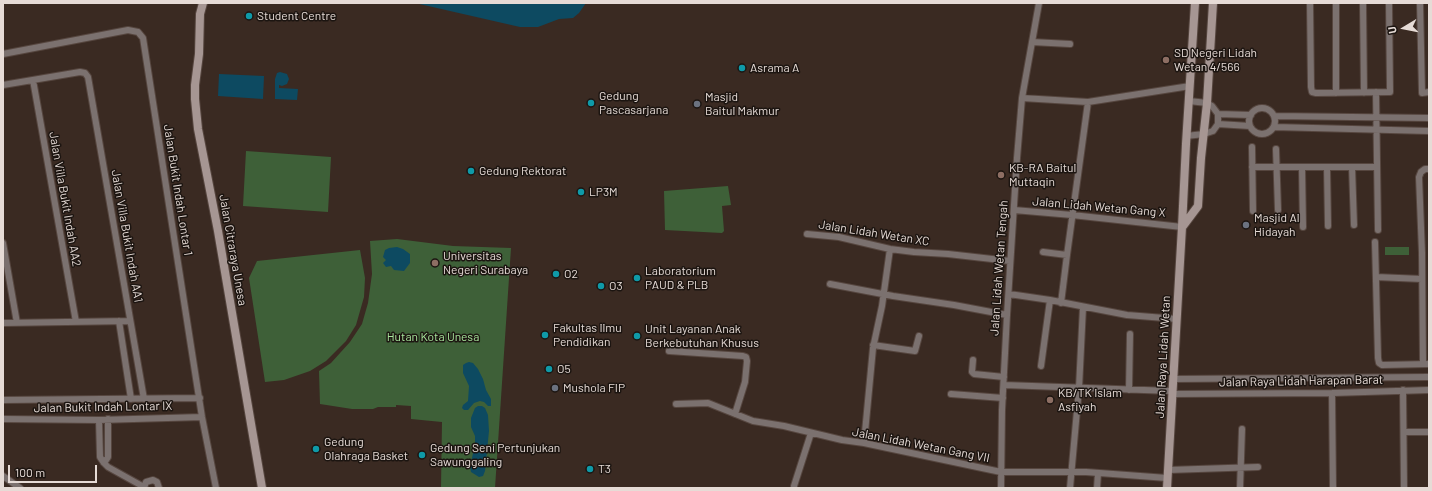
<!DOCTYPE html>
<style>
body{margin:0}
#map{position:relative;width:1432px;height:491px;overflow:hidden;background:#3a2a22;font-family:Barlow,sans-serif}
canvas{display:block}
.frame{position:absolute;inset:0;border:4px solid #e6dbd6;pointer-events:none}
.north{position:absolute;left:1384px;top:8px;width:40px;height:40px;-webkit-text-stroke:3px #1c1511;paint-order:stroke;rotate:260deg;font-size:11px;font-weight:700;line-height:16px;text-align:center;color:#e6dbd6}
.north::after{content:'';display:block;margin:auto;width:14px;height:18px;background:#e6dbd6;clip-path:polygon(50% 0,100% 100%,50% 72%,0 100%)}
.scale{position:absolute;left:8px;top:465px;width:89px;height:18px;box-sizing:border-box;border:2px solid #e6dbd6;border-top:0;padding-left:5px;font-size:12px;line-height:14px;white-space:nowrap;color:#e6dbd6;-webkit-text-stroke:3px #1c1511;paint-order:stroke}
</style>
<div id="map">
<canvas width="1432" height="491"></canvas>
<div class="frame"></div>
<div class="north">U</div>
<div class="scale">100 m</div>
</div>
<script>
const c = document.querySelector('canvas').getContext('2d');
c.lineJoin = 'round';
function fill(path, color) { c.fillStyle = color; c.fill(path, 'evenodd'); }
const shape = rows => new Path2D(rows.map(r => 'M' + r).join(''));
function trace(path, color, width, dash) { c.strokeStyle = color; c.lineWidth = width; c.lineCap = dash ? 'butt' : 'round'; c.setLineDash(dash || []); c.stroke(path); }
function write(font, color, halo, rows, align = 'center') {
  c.font = font + ' Barlow,sans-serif'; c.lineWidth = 3; c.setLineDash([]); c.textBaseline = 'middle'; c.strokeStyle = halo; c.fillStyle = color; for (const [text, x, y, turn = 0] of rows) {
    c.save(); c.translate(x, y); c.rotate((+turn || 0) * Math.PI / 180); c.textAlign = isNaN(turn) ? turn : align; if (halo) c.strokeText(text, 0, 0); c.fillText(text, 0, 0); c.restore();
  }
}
fill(shape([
 [246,151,331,157,328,212,243,206],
 [728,186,731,205,722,206,724,231,722,233,665,230,664,191],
 [397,239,453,246,511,248,495,488,441,488,442,422,411,419,411,406,396,405,396,407,378,407,373,409,352,409,320,404,319,371,331,363,350,342,362,324,368,303,372,274,370,241],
 [1385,247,1409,247,1409,255,1385,255],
 [360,250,365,278,364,297,356,325,346,341,326,361,310,371,284,380,265,382,249,278,257,261]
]), '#3e6038');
fill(shape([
 [415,3,586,3,579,13,573,18,559,19,538,27,520,27],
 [280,72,287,74,289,79,287,84,282,86,279,85,279,88,298,89,297,100,275,99,275,79,277,73],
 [219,74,264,76,263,99,218,96],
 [397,247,403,249,410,254,410,263,404,271,394,270,391,266,386,267,383,263,386,260,383,257,385,250,389,248],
 [469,362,473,363,478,369,483,379,486,390,491,399,491,406,488,406,484,402,480,401,474,403,468,410,464,410,462,408,463,405,468,401,469,386,463,373,463,365,466,363],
 [478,406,482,406,485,408,488,415,489,431,485,471,483,476,479,477,471,472,470,467,475,444,475,436,471,427,471,418,475,408]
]), '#0d4a61');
const minor = shape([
 [1310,3,1311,87,1312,92,1316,93,1390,92,1389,3],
 [1336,3,1336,93],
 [1363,3,1364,93],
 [1420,3,1422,93,1429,92],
 [1032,42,1070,44],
 [3,54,128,30,138,32,143,38,202,417,216,488],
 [33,80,76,322],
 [3,85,80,72,85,73,88,77,144,399],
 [1376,92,1378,230],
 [1022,98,1088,102,1190,86],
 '1249 121a13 13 0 1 1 26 0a13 13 0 1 1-26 0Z',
 [1218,114,1251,115],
 [1274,116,1429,118],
 [1218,124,1250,126],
 [1274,127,1429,131],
 [1186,136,1204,134,1213,131,1218,124,1218,114,1212,106,1207,103,1189,101],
 [1252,147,1253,211],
 [1276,149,1278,210],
 [1252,167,1377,167],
 [1302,167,1303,227],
 [1327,167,1328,226],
 [1352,167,1354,225],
 [1014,210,1072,215,1182,227],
 [807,234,839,237,890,249,914,252,948,254,1010,261],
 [1375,242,1378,358,1379,363,1382,365,1429,364],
 [3,243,17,323],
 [1043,252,1067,255],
 [1376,277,1422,279],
 [830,284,893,296,954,305,1007,315],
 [1009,294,1050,300,1127,315,1177,319],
 [1061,303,1067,255,1088,102],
 [119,321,131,399],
 [3,323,130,321],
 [873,345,915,351,919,336],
 [669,351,743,356,746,357,747,361,745,382,735,414],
 [973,360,972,372,974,374,1004,377],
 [1423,364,1422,253,1419,177,1421,172,1425,169,1429,169],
 [1041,366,1050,300],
 [1173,379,1429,377],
 [1004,385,1172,391],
 [1129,390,1130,334],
 [1403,390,1404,488],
 [1332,393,1333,488],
 [951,394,1003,398],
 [1172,394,1332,393,1429,390],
 [3,400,200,398],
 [676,404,708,403,753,421,784,426,842,440,864,443,1001,472,1086,472,1167,478],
 [3,419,99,420,202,417],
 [99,420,100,457,104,463,108,467,144,487],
 [1404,432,1429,432],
 [864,443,873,348,882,306,890,249],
 [104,463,108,457,108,419],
 [1168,470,1258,467],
 [3,476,20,488],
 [794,486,811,433],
 [144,488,146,482,153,480,157,482,159,488],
 [1001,488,1002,410,1007,315,1017,158,1022,98,1039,3],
 [1070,488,1079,388,1083,307],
 [1097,488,1098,473],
 [1240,488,1242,429]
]);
const secondary = shape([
 [203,3,200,14,199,54,195,85,195,99,198,129,218,231,262,488],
 [1183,226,1198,206,1201,158,1207,103,1213,3],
 [1167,488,1182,227,1186,144,1195,3]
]);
trace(minor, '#56463f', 8);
trace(secondary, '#56463f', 10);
trace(minor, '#7b716f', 6);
trace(secondary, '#a69693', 8);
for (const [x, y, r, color] of [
 [249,16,4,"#0f9aa8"],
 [1166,60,4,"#8d6e63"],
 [742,68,4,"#0f9aa8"],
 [591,103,4,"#0f9aa8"],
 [697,104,4,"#6b7280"],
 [471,171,4,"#0f9aa8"],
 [1001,175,4,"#8d6e63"],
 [581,192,4,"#0f9aa8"],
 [1246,225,4,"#6b7280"],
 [435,263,4,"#8d6e63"],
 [556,274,4,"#0f9aa8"],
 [637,278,4,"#0f9aa8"],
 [601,286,4,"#0f9aa8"],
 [545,335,4,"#0f9aa8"],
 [637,336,4,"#0f9aa8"],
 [549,369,4,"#0f9aa8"],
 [555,388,4,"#6b7280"],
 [1050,400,4,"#8d6e63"],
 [316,449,4,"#0f9aa8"],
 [422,455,4,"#0f9aa8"],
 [590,469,4,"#0f9aa8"]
]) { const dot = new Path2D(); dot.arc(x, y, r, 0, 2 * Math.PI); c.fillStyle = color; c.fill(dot); trace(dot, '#1c1511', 1.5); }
write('12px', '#e6dbd6', '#1c1511', [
 ["Student Centre",257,16],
 ["SD Negeri Lidah",1174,53],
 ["Wetan 4/566",1174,67],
 ["Asrama A",750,68],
 ["Gedung",599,96],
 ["Pascasarjana",599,110],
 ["Masjid",705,97],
 ["Baitul Makmur",705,111],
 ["KB-RA Baitul",1009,168],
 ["Muttaqin",1009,182],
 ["Gedung Rektorat",479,171],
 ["LP3M",589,192],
 ["Masjid Al",1254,218],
 ["Hidayah",1254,232],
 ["Universitas",443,256],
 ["Negeri Surabaya",443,270],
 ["Laboratorium",645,271],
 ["PAUD & PLB",645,285],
 ["O2",564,274],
 ["O3",609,286],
 ["Fakultas Ilmu",553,328],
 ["Pendidikan",553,342],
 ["Unit Layanan Anak",645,329],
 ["Berkebutuhan Khusus",645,343],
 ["O5",557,369],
 ["Mushola FIP",563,388],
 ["KB/TK Islam",1058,393],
 ["Asfiyah",1058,407],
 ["Gedung",324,442],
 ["Olahraga Basket",324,456],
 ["Gedung Seni Pertunjukan",430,448],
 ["Sawunggaling",430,462],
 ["T3",598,469]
], 'left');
write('12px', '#e6dbd6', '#1c1511', [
 ["Jalan Bukit Indah Lontar 1",178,190,81],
 ["Jalan Villa Bukit Indah AA2",65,199,80],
 ["Jalan Lidah Wetan Gang X",1099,207,5],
 ["Jalan Lidah Wetan XC",874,233,9],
 ["Jalan Villa Bukit Indah AA1",127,236,80],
 ["Jalan Citraraya Unesa",233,250,80],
 ["Jalan Lidah Wetan Tengah",999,268,-86],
 ["Jalan Raya Lidah Wetan",1163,357,-87],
 ["Jalan Raya Lidah Harapan Barat",1301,381,-1],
 ["Jalan Bukit Indah Lontar IX",103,407,-1],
 ["Jalan Lidah Wetan Gang VII",921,445,11]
]);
write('12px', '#a8e69d', '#1c1511', [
 ["Hutan Kota Unesa",433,337]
]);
</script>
